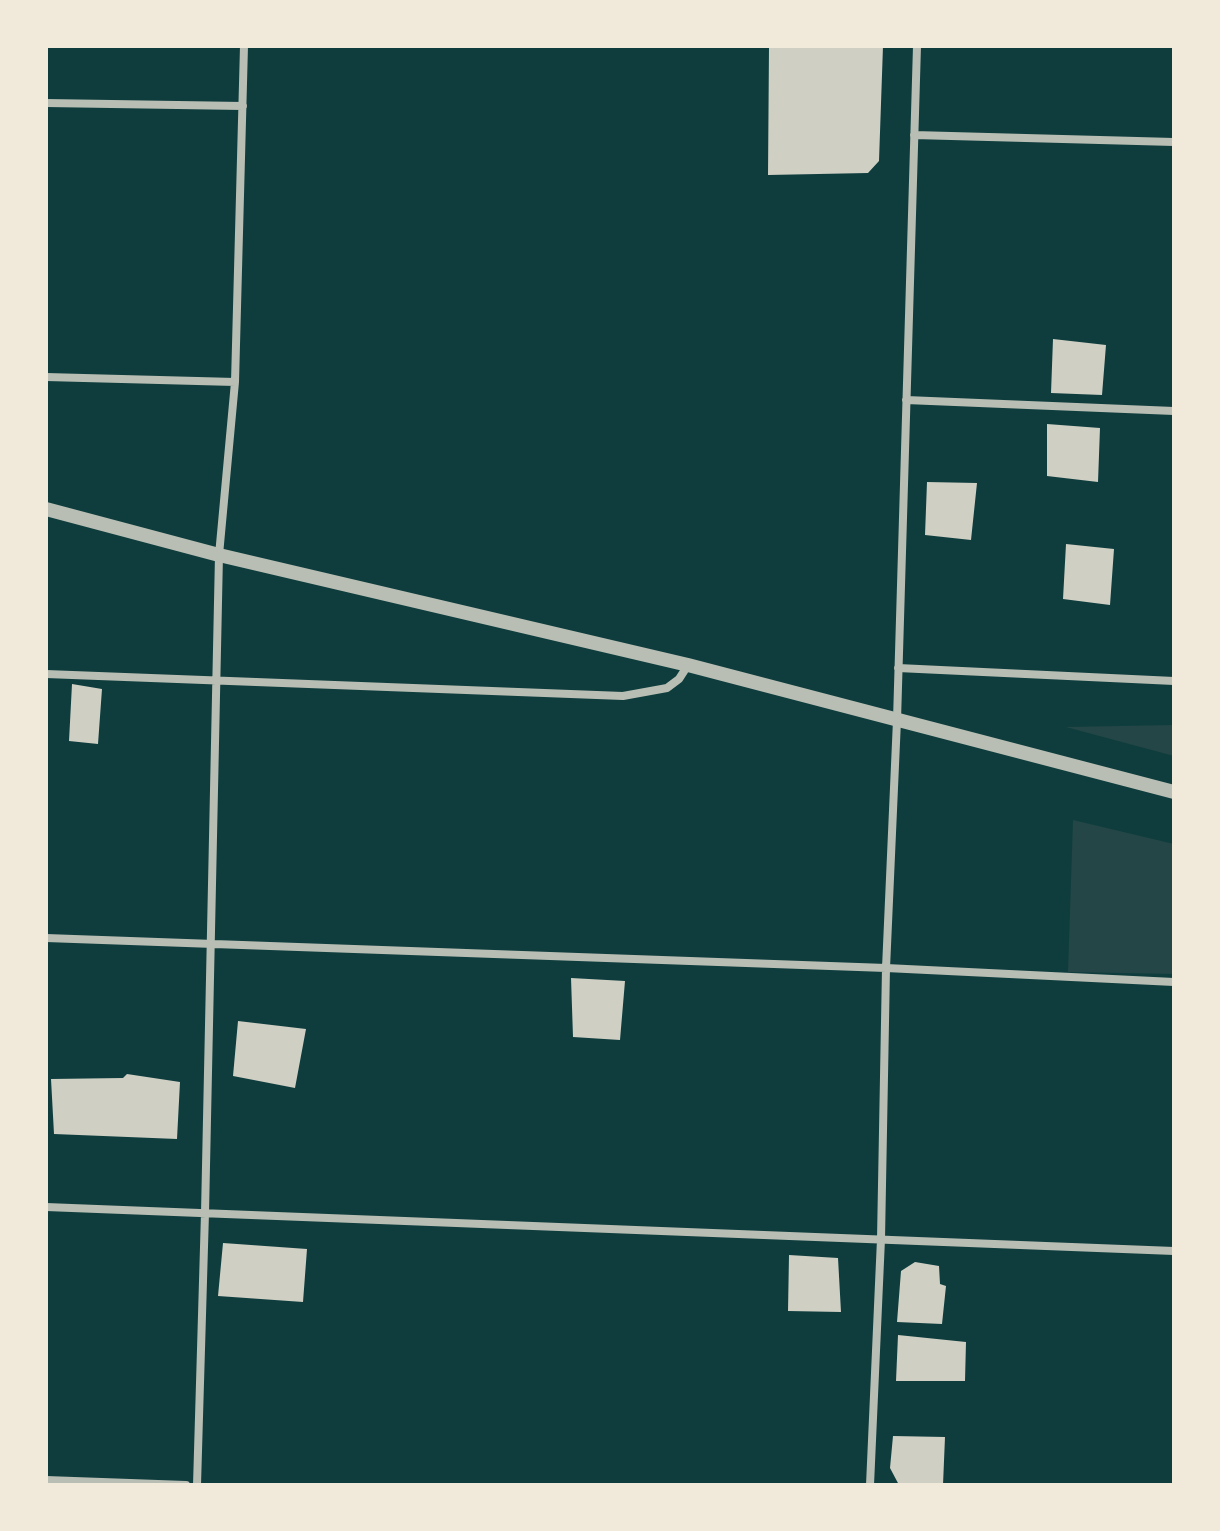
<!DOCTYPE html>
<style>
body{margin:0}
#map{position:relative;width:1220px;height:1531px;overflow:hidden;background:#0f3d3e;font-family:"Public Sans",sans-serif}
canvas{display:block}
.frame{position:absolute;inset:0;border:48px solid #f1e9da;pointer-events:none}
</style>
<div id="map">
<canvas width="1220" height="1531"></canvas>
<div class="frame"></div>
</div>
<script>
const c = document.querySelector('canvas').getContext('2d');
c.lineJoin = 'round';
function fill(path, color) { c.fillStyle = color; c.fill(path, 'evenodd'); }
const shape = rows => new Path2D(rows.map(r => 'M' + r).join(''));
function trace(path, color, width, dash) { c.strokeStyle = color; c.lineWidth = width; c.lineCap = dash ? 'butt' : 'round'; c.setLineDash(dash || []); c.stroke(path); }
fill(shape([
 [1174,725,1174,756,1066,727],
 [1073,820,1174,844,1174,974,1068,972]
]), '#244646');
fill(shape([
 [769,46,883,46,879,161,868,173,768,175],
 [1053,339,1106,345,1102,395,1051,393],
 [1047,424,1100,428,1098,482,1047,476],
 [927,482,977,483,971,540,925,535],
 [1066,544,1114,549,1110,605,1063,599],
 [72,684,102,689,98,744,69,741],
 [571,978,625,981,620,1040,573,1037],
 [238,1021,306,1029,295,1088,233,1076],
 [127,1074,180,1082,177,1139,54,1134,51,1079,123,1078],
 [223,1243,307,1249,303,1302,218,1296],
 [789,1255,838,1258,841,1312,788,1311],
 [915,1262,939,1266,940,1284,946,1286,942,1324,897,1322,901,1271],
 [898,1335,966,1342,965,1381,896,1381],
 [893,1436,945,1437,943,1485,899,1485,890,1468]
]), '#cfcfc3');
trace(shape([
 [46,103,243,106],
 [914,135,1174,142],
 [46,377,235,382],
 [906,400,1174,411],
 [898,668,1174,681],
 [46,674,623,696,667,688,679,679,688,665],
 [46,938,886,968,1174,982],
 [46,1207,1174,1251],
 [46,1480,186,1485],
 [197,1485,205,1213,219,555,235,382,244,46],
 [870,1485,881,1239,886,968,897,720,917,46]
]), '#b8beb3', 8);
trace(shape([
 [46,509,219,555,688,665,1174,792]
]), '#b8beb3', 14);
</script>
